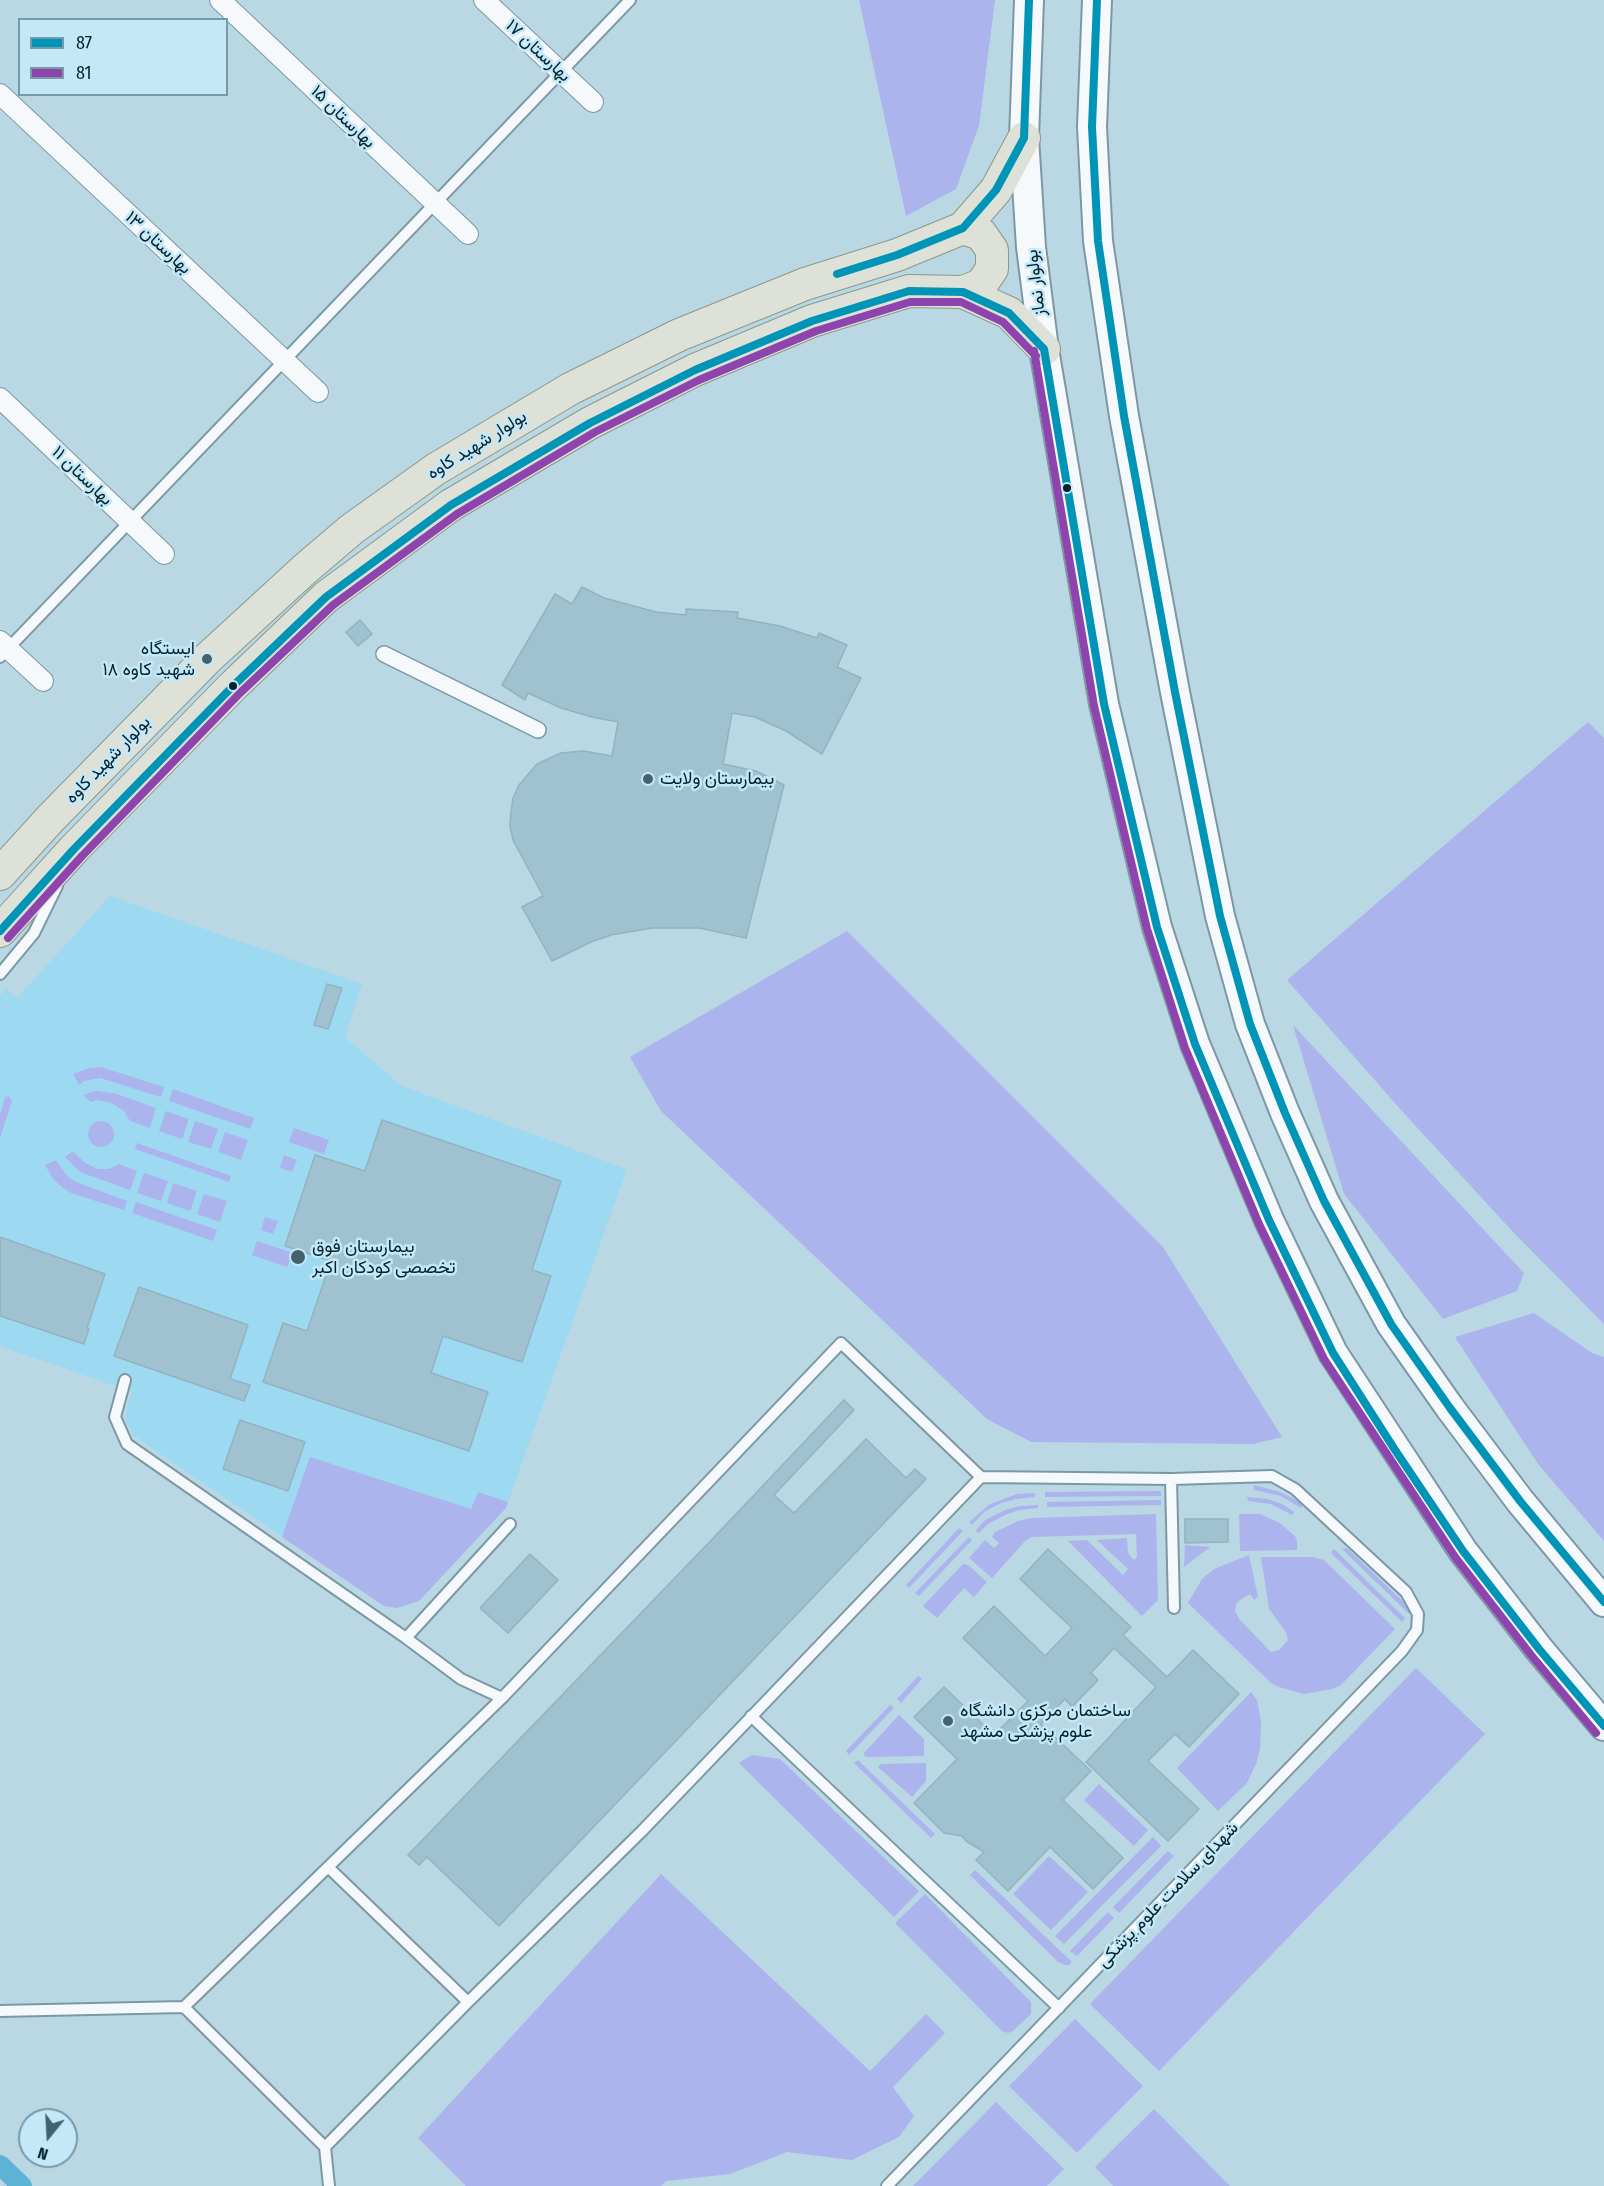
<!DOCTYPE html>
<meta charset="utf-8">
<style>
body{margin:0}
#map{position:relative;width:1604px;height:2186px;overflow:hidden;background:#bad7e4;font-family:"Fira Sans Condensed",sans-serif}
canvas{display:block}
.legend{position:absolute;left:18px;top:18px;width:210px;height:78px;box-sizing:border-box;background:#c5e8f8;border:2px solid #7799a8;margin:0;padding:8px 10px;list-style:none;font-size:18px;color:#03232f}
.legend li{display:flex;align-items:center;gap:12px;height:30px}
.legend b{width:30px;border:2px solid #7799a8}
.north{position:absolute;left:18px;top:2108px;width:60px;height:60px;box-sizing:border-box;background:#c5e8f8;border:2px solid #7799a8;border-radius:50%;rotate:198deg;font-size:16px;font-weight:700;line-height:24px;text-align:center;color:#03232f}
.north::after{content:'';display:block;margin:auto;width:21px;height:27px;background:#43626e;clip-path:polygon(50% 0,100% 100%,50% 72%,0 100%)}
</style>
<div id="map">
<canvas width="1604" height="2186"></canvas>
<ul class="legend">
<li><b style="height:8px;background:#0095b6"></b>87</li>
<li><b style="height:8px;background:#8e44ad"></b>81</li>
</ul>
<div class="north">N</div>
</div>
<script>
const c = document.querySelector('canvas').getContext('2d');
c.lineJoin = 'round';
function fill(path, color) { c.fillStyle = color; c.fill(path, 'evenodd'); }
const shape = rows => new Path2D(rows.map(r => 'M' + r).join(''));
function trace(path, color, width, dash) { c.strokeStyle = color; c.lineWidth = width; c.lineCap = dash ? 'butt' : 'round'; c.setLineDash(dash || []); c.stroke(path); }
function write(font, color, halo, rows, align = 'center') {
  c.font = font + ' "Fira Sans Condensed",Vazirmatn,sans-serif'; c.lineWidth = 5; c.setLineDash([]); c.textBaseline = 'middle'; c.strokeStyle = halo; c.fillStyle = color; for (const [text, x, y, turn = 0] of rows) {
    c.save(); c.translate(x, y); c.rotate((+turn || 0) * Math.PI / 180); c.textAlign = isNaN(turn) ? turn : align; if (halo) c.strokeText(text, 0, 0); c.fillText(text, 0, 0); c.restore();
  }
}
fill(shape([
 [110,896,362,984,345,1037,402,1086,627,1169,506,1508,419,1601,397,1608,384,1606,134,1436,126,1422,127,1406,132,1392,0,1346,0,995,6,989,17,998]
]), '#9ed9f2');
fill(shape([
 [859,0,995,0,979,126,956,189,906,216],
 [1588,722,1604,738,1604,1324,1513,1232,1401,1110,1287,980],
 [847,931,1163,1247,1282,1437,1253,1444,1031,1442,987,1419,661,1111,630,1057],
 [1293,1025,1524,1273,1517,1291,1443,1319,1344,1194],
 [101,1067,164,1087,161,1097,100,1078,84,1081,79,1085,73,1074,89,1068],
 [173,1089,254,1118,250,1129,169,1101],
 [96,1091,114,1093,156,1108,150,1128,130,1121,124,1111,112,1103,97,1100,91,1102,83,1095],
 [9,1096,12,1101,0,1138,0,1115,5,1097],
 [166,1111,189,1119,182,1139,159,1131],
 '88 1134a13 13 0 1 1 26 0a13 13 0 1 1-26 0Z',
 [195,1121,218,1129,211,1149,188,1142],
 [294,1128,329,1140,324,1154,289,1142],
 [225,1132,248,1140,241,1160,218,1152],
 [137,1143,231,1176,229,1182,135,1149],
 [73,1151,84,1162,97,1169,109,1169,119,1164,137,1171,130,1190,80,1172,65,1157],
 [284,1155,297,1160,292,1172,280,1168],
 [56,1160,68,1177,76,1182,127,1201,124,1210,71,1193,62,1187,54,1180,45,1165],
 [144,1173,168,1181,161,1201,137,1193],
 [173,1183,197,1191,190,1211,167,1203],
 [204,1194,227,1201,220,1222,197,1214],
 [136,1202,217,1230,213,1241,132,1213],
 [265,1217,278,1221,273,1234,261,1230],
 [257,1241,293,1253,287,1267,252,1255],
 [1534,1313,1592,1353,1604,1357,1604,1541,1538,1464,1455,1337],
 [310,1457,471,1509,478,1492,508,1502,506,1508,419,1601,397,1608,384,1606,282,1537],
 [1254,1485,1280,1492,1304,1504,1301,1508,1281,1496,1254,1490],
 [1161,1491,1161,1496,1045,1497,1045,1492],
 [1035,1493,1035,1497,1016,1499,1001,1503,984,1512,972,1525,969,1522,990,1504,1017,1494],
 [1247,1497,1268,1499,1282,1504,1294,1512,1292,1515,1271,1504,1248,1501],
 [1161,1500,1161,1505,1047,1507,1047,1502],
 [1038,1505,1038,1508,1019,1510,1005,1515,988,1524,979,1533,975,1531,985,1520,1005,1510,1020,1506],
 [1156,1514,1158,1600,1142,1616,1068,1541,1087,1540,1123,1575,1128,1569,1097,1540,1127,1538,1128,1553,1134,1560,1137,1557,1136,1534,1032,1537,1026,1540,992,1578,969,1558,985,1540,994,1548,999,1543,992,1537,995,1532,1018,1521,1032,1518],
 [1239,1514,1260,1514,1280,1523,1295,1536,1297,1541,1297,1550,1240,1551],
 [959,1528,963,1531,909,1588,906,1585],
 [969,1537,972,1540,919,1596,915,1593],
 [1185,1545,1210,1547,1184,1567],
 [1347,1548,1412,1610,1409,1614,1342,1549],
 [1334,1549,1405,1618,1402,1622,1331,1553],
 [1249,1555,1258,1597,1254,1600,1250,1594,1240,1600,1236,1604,1235,1611,1240,1620,1271,1652,1279,1650,1288,1640,1286,1632,1269,1609,1261,1557,1313,1557,1324,1560,1395,1629,1341,1685,1332,1689,1304,1694,1279,1687,1271,1683,1188,1603,1202,1579,1214,1569],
 [963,1564,968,1565,987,1582,974,1597,964,1588,937,1618,923,1606],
 [1416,1668,1485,1734,1159,2071,1090,2004],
 [918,1676,922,1679,901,1703,897,1699],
 [1251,1692,1257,1700,1261,1722,1260,1749,1256,1764,1247,1783,1218,1811,1177,1768],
 [890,1705,894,1708,849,1755,846,1751],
 [899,1715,924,1739,924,1756,866,1757,863,1754],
 [752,1755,780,1759,919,1891,894,1917,739,1763],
 [858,1760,935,1834,931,1838,854,1763],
 [926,1763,926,1781,912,1797,878,1767,881,1764],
 [1099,1784,1148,1830,1134,1846,1084,1800],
 [1153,1837,1161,1846,1064,1944,1055,1936],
 [1168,1851,1174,1856,1119,1913,1113,1907],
 [1049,1856,1088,1892,1051,1930,1013,1894],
 [975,1870,1072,1962,1069,1965,1065,1965,1058,1962,970,1875],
 [661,1874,870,2071,926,2014,945,2033,893,2087,914,2116,899,2137,852,2160,787,2152,730,2174,666,2181,661,2186,466,2186,418,2138],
 [925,1894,1031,2002,1031,2014,1013,2031,1008,2033,1002,2031,895,1923],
 [1108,1912,1114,1918,1077,1956,1070,1951],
 [1075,2019,1143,2086,1077,2153,1009,2086],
 [996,2102,1064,2169,1047,2186,913,2186],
 [1154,2109,1230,2186,1113,2186,1095,2167]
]), '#acb4ed');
trace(shape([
 [0,2165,22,2186]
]), '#5cb3d4', 20);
const building = shape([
 [582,587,604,598,656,612,686,615,686,609,738,612,737,618,780,626,817,638,819,633,847,645,837,667,861,678,822,754,786,731,755,717,732,713,723,764,756,771,784,785,746,938,699,928,652,928,611,935,591,942,552,961,522,907,543,896,513,840,510,826,511,812,513,798,519,785,537,764,561,753,584,751,612,756,618,722,592,717,561,708,528,693,525,700,502,685,555,594,572,604,582,587],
 [360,620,372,634,358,646,346,632,360,620],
 [327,984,342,988,328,1029,314,1025,327,984],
 [382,1120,561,1181,532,1270,551,1276,522,1362,443,1336,431,1373,488,1392,469,1451,263,1382,283,1323,307,1331,331,1261,285,1246,315,1155,365,1171,382,1120],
 [0,1237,105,1274,87,1328,89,1329,84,1344,0,1316,0,1237],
 [139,1287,248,1325,230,1379,250,1385,244,1401,114,1356,139,1287],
 [844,1400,854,1410,774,1495,794,1513,866,1439,906,1478,915,1469,926,1479,499,1926,427,1857,419,1865,408,1855,720,1531,844,1400],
 [240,1420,305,1442,288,1491,223,1469,240,1420],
 [1185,1519,1228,1519,1228,1542,1185,1543,1185,1519],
 [1048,1549,1131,1627,1123,1635,1167,1677,1193,1650,1239,1694,1189,1747,1175,1734,1148,1761,1199,1809,1168,1841,1086,1762,1156,1687,1114,1648,1091,1673,1098,1680,1072,1707,1065,1699,1041,1724,1091,1771,1063,1800,1123,1858,1093,1889,1050,1847,1008,1891,976,1860,984,1852,966,1841,962,1836,944,1833,914,1803,957,1759,914,1717,944,1687,994,1735,1028,1701,963,1638,994,1606,1045,1656,1072,1628,1020,1579,1048,1549],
 [530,1554,558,1580,508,1633,480,1608,530,1554]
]);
fill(building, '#a0c2d0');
trace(building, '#92b3c0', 1.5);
const service = shape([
 [0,657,630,0],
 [0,974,34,933,57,886],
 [125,1380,115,1417,127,1444,406,1638,461,1679,502,1698],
 [1171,1479,1174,1608],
 [406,1638,510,1524],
 [751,1716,1059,2008],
 [328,1867,468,2002],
 [184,2007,325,2147],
 [0,2011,184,2007,502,1698,841,1343,981,1477,642,1831,468,2002,325,2147,329,2186],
 [887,2186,1402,1651,1417,1630,1418,1614,1406,1592,1295,1489,1272,1476,1171,1479,981,1477]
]);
const pedestrian = shape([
 [384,654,538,730]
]);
const minor = shape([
 [220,0,468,234],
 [484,0,593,102],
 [0,94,318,392],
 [0,398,164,554],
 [0,641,43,681]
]);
const secondary = shape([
 [1029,0,1024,138,1031,247,1044,349,1104,704,1157,927,1195,1044,1269,1220,1333,1353,1463,1551,1539,1649,1604,1726],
 [1097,0,1092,127,1098,241,1124,416,1175,692,1220,916,1250,1024,1285,1113,1324,1201,1391,1324,1450,1408,1520,1501,1604,1602]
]);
const primary = shape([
 [963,228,981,234,992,250,992,269,981,285,963,292],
 [0,874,50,819,207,659,305,569,352,529,436,469,570,389,679,335,805,284,897,255,963,228,996,190,1024,138],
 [0,931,74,849,233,686,326,597,451,505,590,423,695,370,812,321,909,291,963,292,1009,313,1044,349]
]);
trace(service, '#7c98a4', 14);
trace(pedestrian, '#7c98a4', 18);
trace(minor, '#7c98a4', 22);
trace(secondary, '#7c98a4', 32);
trace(primary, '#8a998b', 34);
trace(service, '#f5f9fb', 10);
trace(pedestrian, '#f5f9fb', 15);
trace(minor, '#f5f9fb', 20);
trace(secondary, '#f5f9fb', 28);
trace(primary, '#dde1d8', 32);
trace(shape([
 [1097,0,1092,127,1098,241,1124,416,1175,692,1220,916,1250,1024,1285,1113,1324,1201,1391,1324,1450,1408,1520,1501,1604,1602],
 [837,274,897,255,963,228,996,190,1024,138,1029,0],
 [0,931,74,849,233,686,326,597,451,505,590,423,695,370,812,321,909,291,963,292,1009,313,1044,349,1104,704,1157,927,1195,1044,1269,1220,1333,1353,1395,1450,1463,1551,1539,1649,1604,1726]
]), '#0095b6', 8);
trace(shape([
 [1034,351,1094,706,1147,929,1185,1048,1259,1224,1324,1359,1455,1557,1531,1655,1596,1733],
 [8,938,82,856,240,693,333,605,457,514,595,432,699,380,816,331,910,302,961,302,1003,322,1036,356]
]), '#8e44ad', 8);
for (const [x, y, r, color] of [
 [1067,488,5,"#03232f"],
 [207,659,6,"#43626e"],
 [233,686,5,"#03232f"],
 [648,779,6,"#43626e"],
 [298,1257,8,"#43626e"],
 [948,1721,6,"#43626e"]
]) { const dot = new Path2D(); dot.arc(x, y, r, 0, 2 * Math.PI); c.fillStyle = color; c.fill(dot); trace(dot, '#c5e8f8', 2); }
write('18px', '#03232f', '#c5e8f8', [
 ["بهارستان ۱۷",538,51,43],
 ["بهارستان ۱۵",343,117,44],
 ["بهارستان ۱۳",158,243,43],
 ["بولوار نماز",1036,283,-97],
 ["بولوار شهید کاوه",477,445,-32],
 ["بهارستان ۱۱",82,476,44],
 ["بولوار شهید کاوه",108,760,-46],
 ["شهدای سلامت علوم پزشکی",1168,1895,-46]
]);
write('18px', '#03232f', '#c5e8f8', [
 ["ایستگاه",195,649,"right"],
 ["شهید کاوه ۱۸",195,670,"right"],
 ["بیمارستان ولایت",660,779],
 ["بیمارستان فوق",312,1247],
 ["تخصصی کودکان اکبر",312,1268],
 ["ساختمان مرکزی دانشگاه",960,1711],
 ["علوم پزشکی مشهد",960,1732]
], 'left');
</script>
